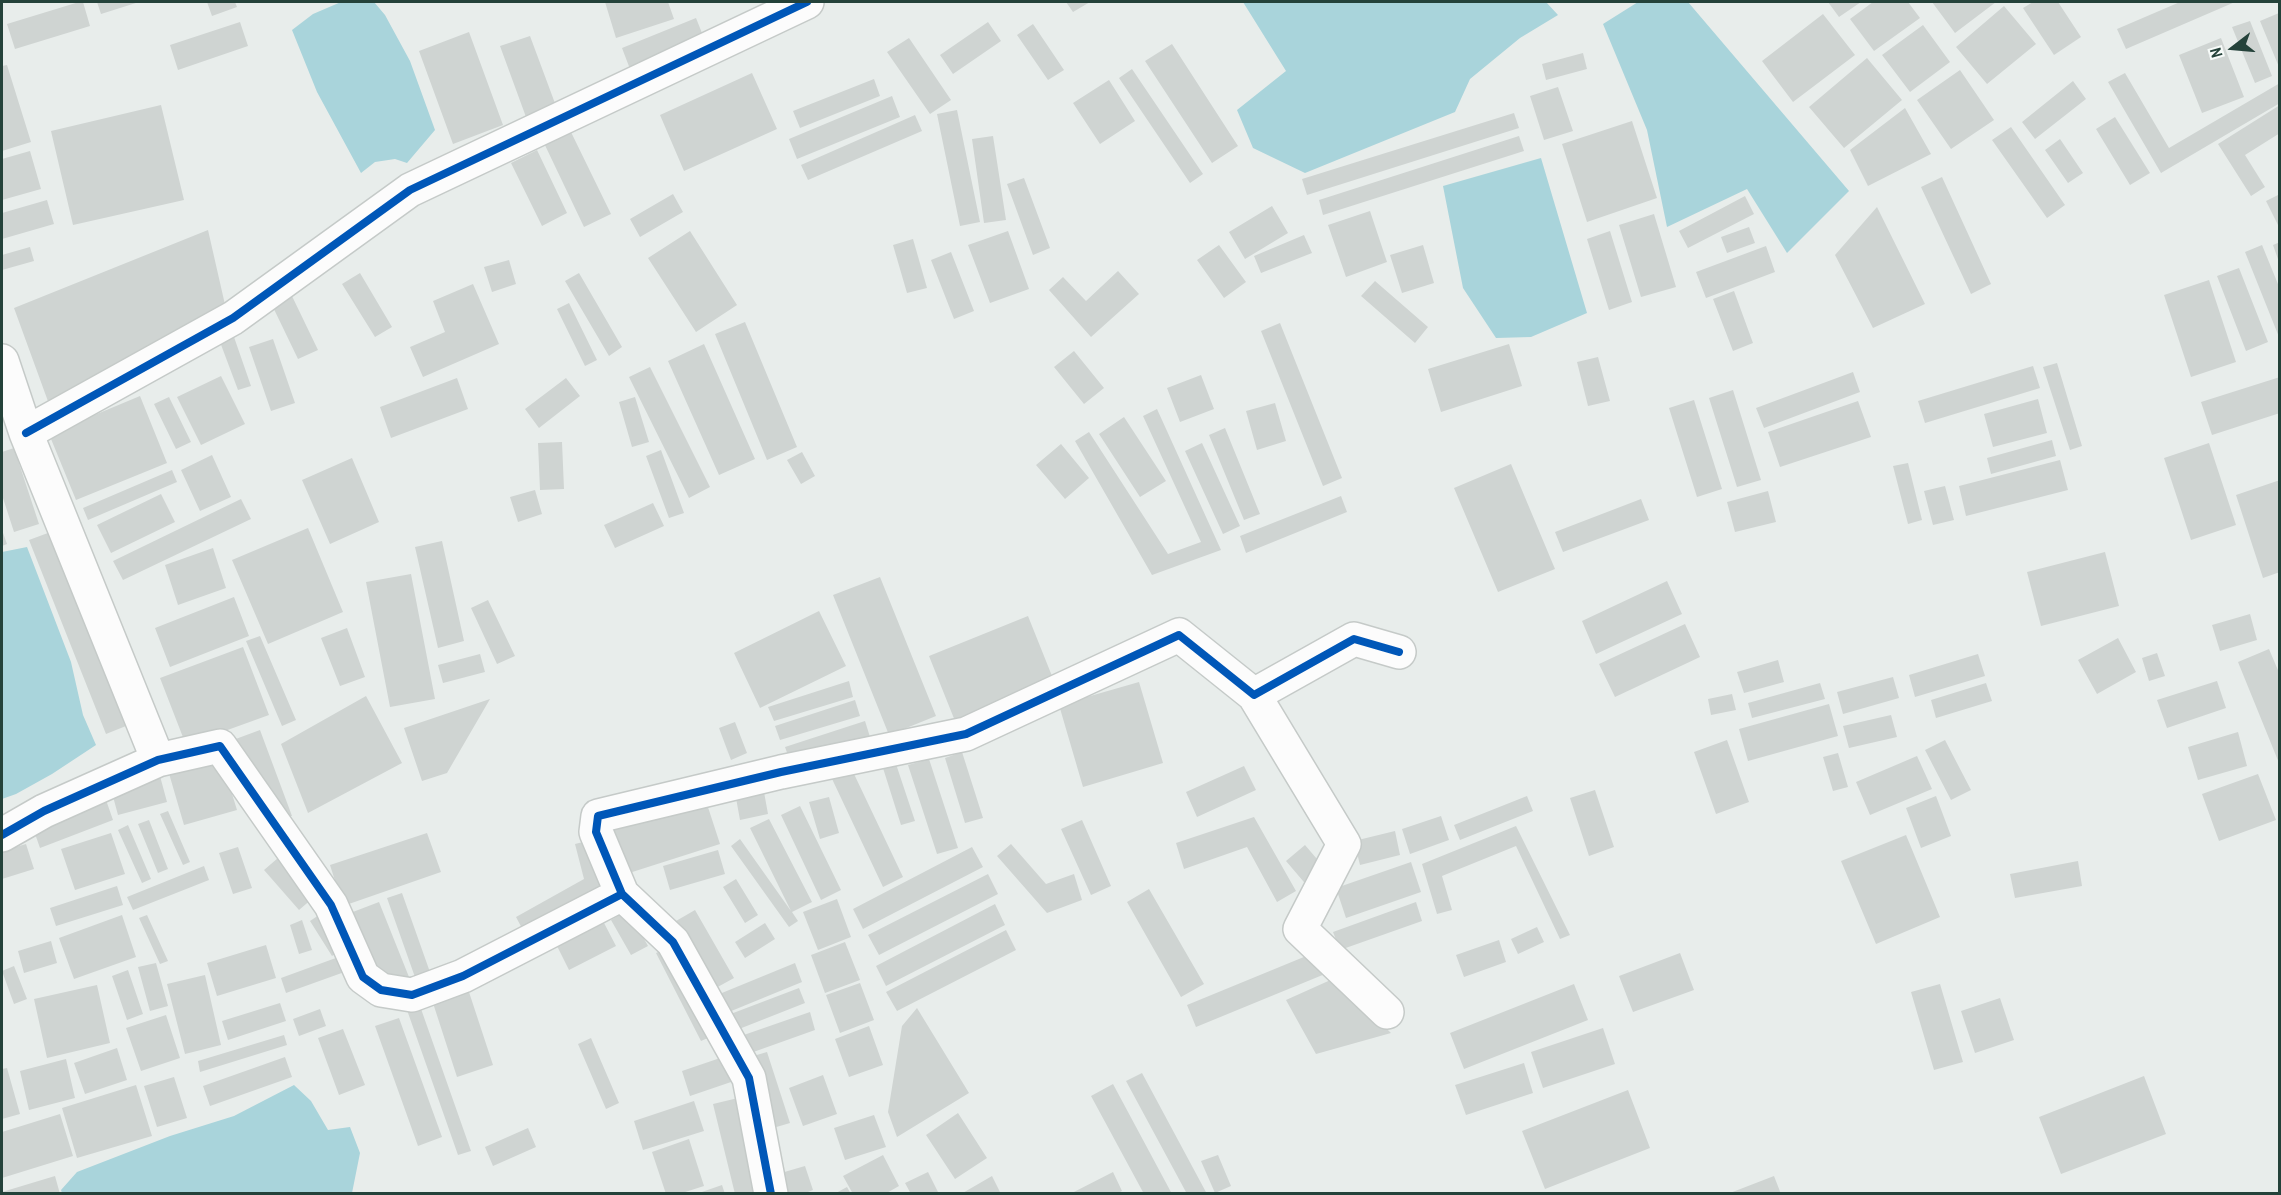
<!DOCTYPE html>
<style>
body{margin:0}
#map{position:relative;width:2281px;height:1195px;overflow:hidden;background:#e8edeb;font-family:"Archivo Narrow",sans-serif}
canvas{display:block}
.frame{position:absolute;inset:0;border:3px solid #24423a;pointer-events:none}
.north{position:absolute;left:2203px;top:18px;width:60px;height:60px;-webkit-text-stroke:4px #f7fbf9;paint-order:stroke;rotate:254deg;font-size:16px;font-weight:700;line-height:24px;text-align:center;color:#24423a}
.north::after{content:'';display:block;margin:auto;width:21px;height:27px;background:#24423a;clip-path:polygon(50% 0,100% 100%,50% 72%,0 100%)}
</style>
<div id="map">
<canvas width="2281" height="1195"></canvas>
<div class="frame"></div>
<div class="north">N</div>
</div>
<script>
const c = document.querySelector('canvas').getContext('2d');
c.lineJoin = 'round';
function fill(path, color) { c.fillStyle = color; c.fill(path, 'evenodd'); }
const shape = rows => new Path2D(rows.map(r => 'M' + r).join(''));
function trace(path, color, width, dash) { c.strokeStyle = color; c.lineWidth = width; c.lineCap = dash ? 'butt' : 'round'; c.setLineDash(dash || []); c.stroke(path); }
fill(shape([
 [341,2,374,2,385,15,410,61,435,130,407,163,395,159,375,162,361,173,317,92,292,30,313,14],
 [1243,2,1546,2,1558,15,1520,38,1470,79,1455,112,1305,173,1253,148,1237,110,1286,71],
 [1638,2,1688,2,1849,191,1787,253,1747,189,1667,227,1647,130,1603,24],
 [1541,158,1587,313,1531,337,1496,338,1463,288,1443,186],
 [27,547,71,662,83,715,96,745,52,774,16,794,2,799,2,552],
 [294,1085,311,1101,328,1130,350,1127,360,1153,352,1193,62,1193,61,1190,77,1172,170,1136,234,1116]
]), '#a9d4db');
fill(shape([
 [79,2,83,2,90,26,15,49,7,24],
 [97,2,139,2,101,14],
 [207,2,235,2,237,7,212,16],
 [605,2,668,2,674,19,616,38],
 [1066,2,1090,2,1073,12],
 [1828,2,1861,2,1839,17],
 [1873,2,1908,2,1920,18,1874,51,1850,19],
 [1932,2,1996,2,1955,33],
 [2033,2,2058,2,2081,37,2054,55,2023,8],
 [2180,2,2235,2,2126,49,2117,29],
 [2004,6,2036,44,1987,84,1956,47],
 [2279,13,2279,67,2260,21],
 [1823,14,1855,55,1793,102,1762,61],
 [696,18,704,38,630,69,622,48],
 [2250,21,2272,76,2255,83,2232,27],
 [240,22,248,46,178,70,170,45],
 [988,22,1001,41,953,74,940,55],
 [1033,24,1064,70,1048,80,1017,35],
 [1923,25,1950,62,1910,92,1882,55],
 [469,32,503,125,453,144,419,51],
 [530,36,556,106,526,117,500,46],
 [909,38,951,100,930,114,887,52],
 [2221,38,2244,97,2202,113,2179,55],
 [1172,44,1238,146,1212,163,1145,61],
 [1583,53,1587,69,1546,80,1542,64],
 [1867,58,1902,100,1844,148,1809,107],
 [7,65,31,142,2,151,2,66],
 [1132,69,1203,174,1190,183,1119,78],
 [1960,70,1994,120,1951,149,1917,100],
 [752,73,777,129,684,171,660,115],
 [2125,73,2169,148,2280,83,2280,103,2161,173,2108,82],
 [874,79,880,96,800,128,793,111],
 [1109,80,1135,121,1100,144,1073,103],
 [2073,81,2086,99,2035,139,2022,122],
 [1558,87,1573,131,1544,140,1530,96],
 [892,96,900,117,797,159,789,139],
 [161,105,184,200,73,225,51,131],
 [2280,105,2280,133,2245,155,2265,187,2251,196,2218,144],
 [1905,108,1931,154,1868,186,1850,150],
 [957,110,980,222,960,226,937,114],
 [1514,113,1519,128,1307,195,1302,179],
 [915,115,922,131,808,180,801,165],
 [2115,117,2150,173,2130,185,2096,129],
 [1632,121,1657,198,1587,222,1562,144],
 [2011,127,2065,205,2047,218,1992,140],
 [569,128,611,214,584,227,543,141],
 [993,136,1006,220,984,223,972,139],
 [1519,136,1524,151,1323,215,1319,200],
 [2060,139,2083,173,2068,183,2045,150],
 [537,150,567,213,542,226,511,163],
 [30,151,41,189,2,200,2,159],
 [1942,177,1991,284,1971,294,1921,187],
 [1024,178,1050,248,1033,255,1007,184],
 [673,194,683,212,640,237,630,219],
 [2280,194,2280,224,2278,225,2266,201],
 [1745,196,1754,214,1688,248,1679,231],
 [47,200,54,224,2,239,2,213],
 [1272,206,1288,233,1245,259,1229,232],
 [1877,207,1925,304,1873,328,1835,255],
 [1370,211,1387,262,1346,277,1328,225],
 [1654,214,1676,287,1641,297,1619,225],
 [1749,227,1755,243,1727,253,1721,237],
 [208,230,231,331,57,426,14,308],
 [690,231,737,305,696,332,648,258],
 [1008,231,1029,289,990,303,968,245],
 [1610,231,1632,302,1609,310,1587,239],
 [1304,235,1312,253,1261,273,1254,256],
 [913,239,927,288,907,293,893,245],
 [2280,242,2280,262,2279,262,2273,245],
 [1219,245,1246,282,1224,298,1197,260],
 [1423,245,1434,283,1402,293,1390,255],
 [2262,245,2280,289,2279,337,2245,252],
 [1766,246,1775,272,1706,298,1696,272],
 [30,247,34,261,2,270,2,255],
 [951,252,974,311,954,319,931,260],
 [509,260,516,284,492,292,484,267],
 [2239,268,2268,342,2246,351,2217,276],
 [1118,271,1139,294,1091,337,1049,290,1063,277,1086,301],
 [360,273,392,327,375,337,342,284],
 [579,273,622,347,609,356,565,281],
 [2209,280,2236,362,2191,377,2164,295],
 [1375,281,1428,327,1415,343,1361,296],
 [473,284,499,344,423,377,410,347,445,332,433,301],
 [1734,291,1753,343,1733,351,1713,299],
 [291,294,318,350,298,359,271,303],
 [569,303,597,360,585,366,557,309],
 [745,322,797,447,767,460,715,334],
 [1280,323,1342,478,1323,486,1261,331],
 [234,337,251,386,238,390,220,342],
 [273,339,295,403,271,411,249,347],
 [704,344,755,459,719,475,668,361],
 [1509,344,1522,386,1441,412,1428,369],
 [1074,351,1104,388,1084,404,1054,367],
 [1598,357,1610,401,1588,406,1577,362],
 [2057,363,2082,446,2070,450,2043,367],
 [2033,366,2040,388,1925,423,1918,401],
 [650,367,710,487,689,498,629,377],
 [1853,372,1860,392,1764,428,1756,408],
 [1201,375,1214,409,1180,422,1167,388],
 [221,376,245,424,201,445,177,397],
 [2280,377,2280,413,2212,435,2201,402],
 [457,378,468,409,391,438,380,407],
 [566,378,580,396,539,428,525,409],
 [1733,390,1761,480,1737,487,1709,398],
 [140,396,167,463,76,500,49,434],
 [169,397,191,442,176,449,154,404],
 [635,397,649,442,632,447,619,402],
 [2038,399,2047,433,1993,447,1984,414],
 [1694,400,1722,489,1697,497,1669,408],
 [1858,401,1871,437,1780,467,1768,432],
 [1275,403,1286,441,1257,450,1246,411],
 [1157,409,1221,550,1152,575,1075,441,1089,432,1168,554,1201,542,1143,416],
 [1124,417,1166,481,1140,497,1099,434],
 [1225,428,1260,514,1244,520,1209,435],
 [2052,440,2056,456,1991,474,1987,458],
 [562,442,564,489,540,490,538,443],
 [1202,443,1240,526,1223,534,1185,451],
 [2209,443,2236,525,2191,540,2164,458],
 [1061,444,1089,478,1065,499,1036,465],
 [14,448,39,524,14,532,2,495,2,452],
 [661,450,684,513,669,518,646,456],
 [802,452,815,476,801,484,787,460],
 [212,455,231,497,200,511,181,470],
 [352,458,379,522,330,544,302,480],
 [2060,460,2068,490,1966,516,1959,486],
 [1908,463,1922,520,1908,524,1893,466],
 [1511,464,1555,569,1498,592,1454,488],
 [172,470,177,482,88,520,83,508],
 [2280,480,2280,572,2263,578,2236,495],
 [1945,486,1954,520,1933,525,1924,491],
 [535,490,542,514,518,522,510,497],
 [1768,491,1776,522,1735,532,1727,502],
 [161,494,175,522,111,553,97,525],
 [1341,496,1347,512,1246,553,1240,536],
 [241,499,251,519,123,580,113,561],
 [1641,499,1649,520,1563,552,1555,532],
 [653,503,664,526,615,548,604,525],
 [308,528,343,612,268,644,232,560],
 [2,530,7,544,2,546],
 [56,530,131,724,106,734,29,540],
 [442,541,464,641,438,648,415,547],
 [213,548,226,588,178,605,165,565],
 [2105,552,2119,606,2041,626,2027,572],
 [411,574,435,699,390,707,366,582],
 [880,577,936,716,889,735,833,595],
 [1667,581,1682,614,1596,654,1582,621],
 [234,597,249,636,170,667,155,628],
 [488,600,515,656,497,664,471,608],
 [819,611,846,666,760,708,734,653],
 [2250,614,2257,640,2220,651,2212,625],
 [1028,616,1054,681,955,721,929,656],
 [1685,624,1700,657,1615,697,1599,664],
 [347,628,365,677,340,686,321,638],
 [260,636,296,720,282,726,246,641],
 [2118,638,2136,672,2097,694,2078,660],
 [243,647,269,715,186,745,160,678],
 [2269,649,2280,675,2279,763,2238,662],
 [2157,653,2165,676,2149,681,2142,658],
 [480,654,485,672,443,683,438,665],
 [1978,654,1985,676,1915,697,1909,675],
 [1778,660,1784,682,1744,693,1737,672],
 [1893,677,1899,698,1843,714,1837,692],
 [849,681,853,697,774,721,768,707],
 [2217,681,2226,708,2167,728,2157,700],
 [1139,682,1163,763,1083,787,1059,705],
 [1820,683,1825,699,1752,718,1748,703],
 [1986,683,1992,701,1936,718,1931,700],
 [1732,694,1736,710,1711,715,1708,699],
 [366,696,402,763,308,813,281,744],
 [490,699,447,773,422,781,404,728],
 [855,700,860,716,780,740,775,726],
 [1829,704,1838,736,1748,761,1739,729],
 [1891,715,1897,737,1849,748,1843,726],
 [865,721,870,737,790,761,785,747],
 [735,722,747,753,731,760,719,728],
 [260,730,292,816,274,819,233,740],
 [2238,732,2247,766,2198,780,2188,747],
 [1727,740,1749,802,1716,814,1694,752],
 [1945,740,1971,790,1951,800,1925,750],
 [962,752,983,818,965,823,945,758],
 [1838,753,1848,787,1833,791,1823,757],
 [220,755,237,810,184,825,168,770],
 [845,755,903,877,883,887,825,764],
 [1917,756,1932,789,1870,815,1856,782],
 [929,759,958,848,937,854,908,765],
 [896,764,915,821,901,825,883,768],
 [1244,766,1256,790,1197,817,1186,792],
 [2258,774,2276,820,2219,841,2202,794],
 [160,776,167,802,118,815,111,789],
 [1595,790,1614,847,1589,856,1570,798],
 [764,792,768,814,740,820,736,798],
 [1527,796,1533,811,1460,840,1454,825],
 [1936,796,1951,836,1921,848,1906,808],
 [829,797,839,833,820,839,809,802],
 [705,798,720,844,626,874,612,828],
 [106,800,113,820,40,848,33,828],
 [800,806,841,890,821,900,781,815],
 [168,811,190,862,183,865,160,814],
 [1441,816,1449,840,1410,854,1402,829],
 [1254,817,1296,891,1277,902,1247,847,1184,869,1176,843],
 [769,819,812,902,792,912,798,921,789,927,731,846,740,839,791,911,750,828],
 [149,820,168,869,158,873,138,824],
 [1082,820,1111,886,1091,895,1061,829],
 [128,825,151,879,142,883,118,830],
 [1516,826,1570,935,1560,939,1516,846,1442,876,1452,910,1437,914,1422,864],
 [1395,831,1400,855,1360,865,1354,841],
 [111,833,125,874,75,890,61,849],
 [427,833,441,872,343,906,330,865],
 [1906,835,1940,917,1876,944,1841,861],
 [587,841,606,891,525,934,516,917,584,879,575,844],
 [26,844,34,869,2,879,2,851],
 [1011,844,1046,884,1074,874,1082,900,1047,913,997,856],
 [1305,845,1328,872,1309,888,1286,861],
 [238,847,252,888,233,894,219,853],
 [972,847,983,867,863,929,853,909],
 [718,850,725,874,670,890,663,866],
 [278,858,313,898,299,910,264,870],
 [2078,861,2082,886,2015,898,2010,874],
 [1411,862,1421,892,1346,918,1336,888],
 [204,866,209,880,133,910,127,897],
 [988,874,998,894,879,955,868,935],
 [736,879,758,915,745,923,723,887],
 [117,886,123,905,56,926,50,908],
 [1149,889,1204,984,1181,997,1127,902],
 [402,893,431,975,416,980,387,898],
 [837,899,851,937,818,950,803,912],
 [379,902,409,977,375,976,345,915],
 [1416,902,1422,921,1340,950,1333,932],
 [995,904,1005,925,886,986,876,966],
 [628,910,648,946,631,955,611,920],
 [695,910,734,978,714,989,676,921],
 [322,913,344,948,332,956,310,921],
 [122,915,136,957,74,979,59,938],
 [147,915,168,961,160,964,139,918],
 [302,920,312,950,299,954,290,925],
 [603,921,616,946,569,970,556,944],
 [765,923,775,939,745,958,735,942],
 [1537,927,1544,942,1518,954,1511,939],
 [1006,930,1016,950,897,1011,886,992],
 [1499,940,1506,962,1464,977,1456,955],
 [51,941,57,963,24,973,18,951],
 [845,942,860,980,825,993,811,955],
 [266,945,276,978,217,996,207,963],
 [665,949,710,1037,701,1041,656,953],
 [1316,952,1325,974,1196,1027,1187,1005],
 [1680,953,1694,990,1633,1012,1619,976],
 [344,955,350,970,286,993,281,978],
 [156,963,168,1006,150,1011,138,967],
 [795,963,802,982,724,1014,717,995],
 [14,966,27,999,14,1004,2,971],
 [128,970,143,1014,127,1020,112,976],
 [205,975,221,1045,185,1054,167,984],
 [1335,978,1391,1033,1316,1054,1286,1000],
 [860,983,874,1020,840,1033,826,995],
 [1574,984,1588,1020,1464,1069,1450,1033],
 [1940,984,1963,1062,1934,1070,1911,992],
 [97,985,110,1043,47,1058,34,999],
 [799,988,805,1003,734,1031,728,1015],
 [468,989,493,1065,457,1077,432,1000],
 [2000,998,2014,1040,1975,1053,1961,1011],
 [280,1003,286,1021,228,1040,222,1021],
 [420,1006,471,1151,458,1155,407,1010],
 [917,1008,969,1093,897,1137,888,1112,902,1026],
 [320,1009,326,1026,299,1036,293,1019],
 [810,1012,815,1030,745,1055,738,1037],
 [166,1015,180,1058,141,1071,126,1028],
 [399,1018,442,1137,418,1146,375,1026],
 [869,1026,883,1065,849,1077,835,1039],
 [1603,1028,1615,1064,1543,1088,1531,1052],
 [343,1029,365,1085,339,1095,318,1038],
 [284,1035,287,1045,200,1072,198,1061],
 [591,1038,619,1103,606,1109,578,1044],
 [117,1048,127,1080,85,1094,74,1063],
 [767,1052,790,1123,773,1128,750,1057],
 [726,1056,734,1081,690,1096,682,1071],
 [285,1057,292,1077,210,1106,203,1086],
 [66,1059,75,1098,29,1110,20,1071],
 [1524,1063,1533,1093,1466,1115,1455,1085],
 [7,1068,20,1114,2,1119,2,1069],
 [1142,1073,1207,1194,1187,1194,1126,1081],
 [823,1075,837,1114,803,1126,789,1088],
 [2144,1076,2166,1134,2061,1174,2039,1117],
 [174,1077,187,1118,157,1127,144,1086],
 [1113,1084,1172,1194,1144,1194,1091,1096],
 [136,1085,152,1136,77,1158,62,1108],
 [1628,1090,1650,1148,1545,1189,1522,1131],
 [738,1098,762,1194,735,1194,713,1104],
 [694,1101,704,1131,643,1150,634,1121],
 [958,1113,987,1158,955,1179,926,1135],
 [60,1114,73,1156,2,1178,2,1132],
 [874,1115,886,1147,845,1160,834,1128],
 [528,1128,536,1147,493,1166,485,1147],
 [689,1139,704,1186,679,1194,666,1194,652,1152],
 [883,1155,899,1186,885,1194,853,1194,843,1176],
 [1218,1155,1231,1186,1215,1193,1201,1161],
 [805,1166,813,1190,803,1194,787,1194,781,1173],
 [928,1172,939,1194,911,1194,905,1183],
 [1113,1172,1122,1191,1116,1194,1070,1194],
 [55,1176,60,1194,2,1194,2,1192],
 [992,1176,1000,1192,997,1194,961,1194],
 [1774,1176,1781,1194,1731,1194,1730,1193],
 [722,1185,725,1194,699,1194,699,1193],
 [847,1187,851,1194,834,1194]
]), '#cfd4d2');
const minor = shape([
 [2,361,26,433,158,760],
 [26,433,233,318,410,190,807,2],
 [1254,695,1344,844,1300,929,1387,1012],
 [2,835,44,811,158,760,220,746,331,905,363,977,381,990,412,995,463,976,622,894],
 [771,1194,749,1078,673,942,622,894,596,832,598,816,781,772,966,734,1179,635,1254,695,1354,639,1399,652]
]);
trace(minor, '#c5cac8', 36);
trace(minor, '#fcfcfc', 33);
trace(shape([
 [26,433,233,318,410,190,807,2],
 [2,835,44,811,158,760,220,746,331,905,363,977,381,990,412,995,463,976,622,894],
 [771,1194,749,1078,673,942,622,894,596,832,598,816,781,772,966,734,1179,635,1254,695,1354,639,1399,652]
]), '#0057b8', 8);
</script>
